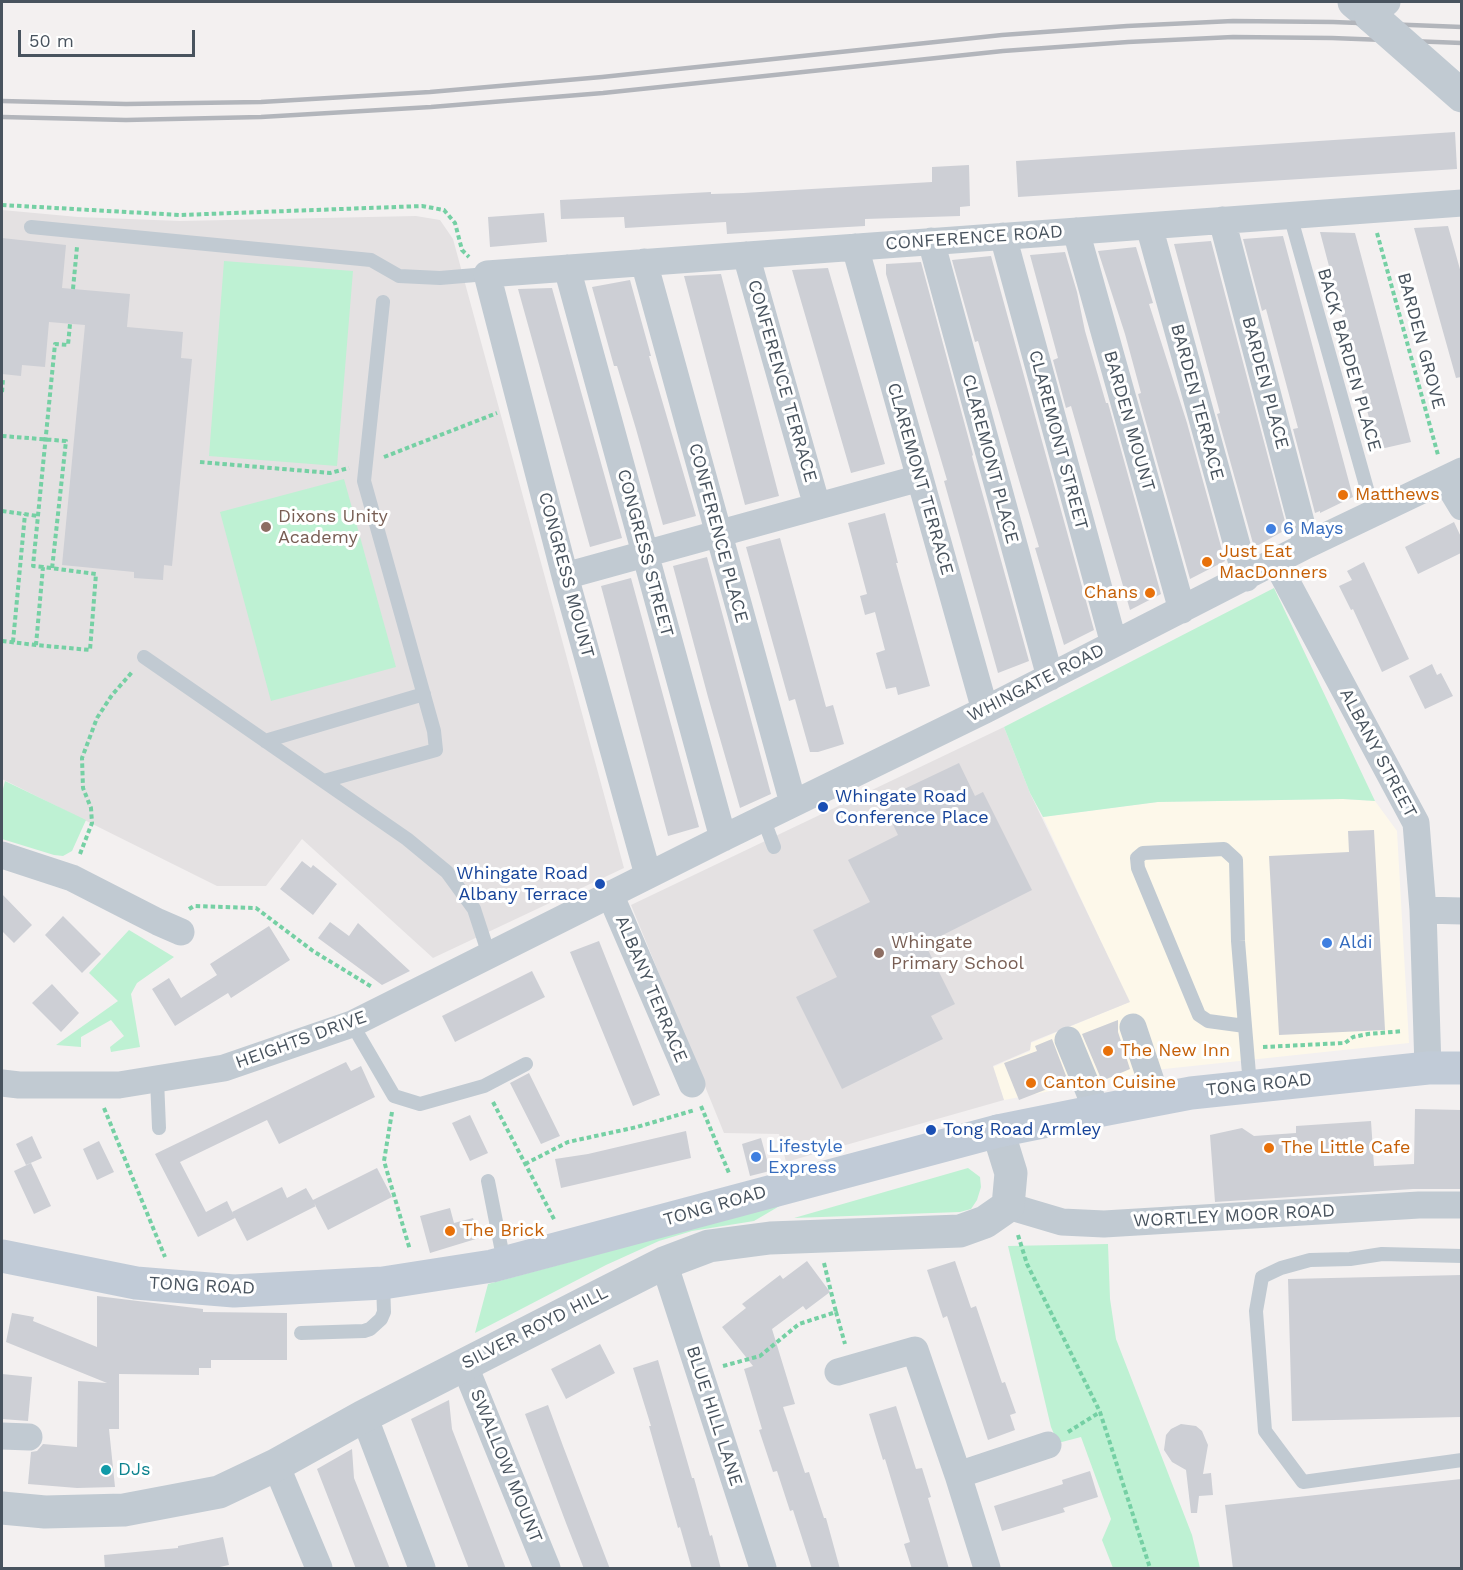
<!DOCTYPE html>
<style>
body{margin:0}
#map{position:relative;width:1463px;height:1570px;overflow:hidden;background:#f3f0f0;font-family:"Work Sans",sans-serif}
canvas{display:block}
.frame{position:absolute;inset:0;border:3px solid #48535e;pointer-events:none}
.scale{position:absolute;left:18px;top:30px;width:177px;height:27px;box-sizing:border-box;border:3px solid #48535e;border-top:0;padding-left:8px;font-size:18px;line-height:21px;white-space:nowrap;color:#48535e;-webkit-text-stroke:4px #fff;paint-order:stroke}
</style>
<div id="map">
<canvas width="1463" height="1570"></canvas>
<div class="frame"></div>
<div class="scale">50 m</div>
</div>
<script>
const c = document.querySelector('canvas').getContext('2d');
c.lineJoin = 'round';
function fill(path, color) { c.fillStyle = color; c.fill(path, 'evenodd'); }
const shape = rows => new Path2D(rows.map(r => 'M' + r).join(''));
function trace(path, color, width, dash) { c.strokeStyle = color; c.lineWidth = width; c.lineCap = dash ? 'butt' : 'round'; c.setLineDash(dash || []); c.stroke(path); }
function write(font, color, halo, rows, align = 'center') {
  c.font = font + ' "Work Sans",sans-serif'; c.lineWidth = 6; c.setLineDash([]); c.textBaseline = 'middle'; c.strokeStyle = halo; c.fillStyle = color; for (const [text, x, y, turn = 0] of rows) {
    c.save(); c.translate(x, y); c.rotate((+turn || 0) * Math.PI / 180); c.textAlign = isNaN(turn) ? turn : align; if (halo) c.strokeText(text, 0, 0); c.fillText(text, 0, 0); c.restore();
  }
}
fill(shape([
 [1343,799,1375,801,1397,831,1409,1043,1164,1069,1004,1100,993,1067,1030,1051,1031,1043,1129,1002,1043,817,1158,802]
]), '#fdf8ea');
fill(shape([
 [2,210,78,217,180,221,416,216,440,220,453,239,624,868,433,958,302,839,266,886,217,886,2,779],
 [1004,727,1030,793,1130,1002,1031,1042,1030,1050,993,1066,1004,1100,786,1162,779,1134,724,1133,631,905]
]), '#e4e1e2');
fill(shape([
 [224,261,353,271,337,466,209,456],
 [344,479,396,667,271,701,220,512],
 [1274,588,1375,801,1343,799,1158,802,1043,817,1030,793,1004,727],
 [5,781,86,820,72,851,63,856,54,855,2,839,2,793],
 [129,930,174,957,137,983,131,994,140,1047,111,1052,110,1047,124,1036,111,1020,81,1037,81,1047,56,1045,118,1001,89,973],
 [968,1168,980,1177,981,1187,977,1200,971,1209,960,1212,794,1218],
 [783,1204,754,1221,692,1231,659,1241,606,1265,475,1333,488,1284],
 [1108,1244,1110,1299,1116,1339,1192,1535,1200,1568,1113,1568,1102,1540,1111,1519,1081,1437,1058,1443,1051,1427,1008,1246]
]), '#bef1d3');
fill(shape([
 [1455,132,1457,169,1018,197,1016,161],
 [969,165,970,206,960,207,960,216,865,219,865,226,727,234,726,222,625,228,624,217,561,219,560,200,711,192,711,194,743,193,932,182,932,167],
 [544,213,547,242,490,247,488,217],
 [1448,226,1461,273,1461,377,1456,378,1414,228],
 [1320,232,1355,233,1411,442,1385,448,1377,448],
 [1283,236,1353,497,1320,513,1320,511,1315,513,1293,429,1298,428,1266,309,1262,311,1243,239],
 [2,238,66,245,62,288,130,294,127,327,183,332,181,358,192,359,172,566,164,565,163,580,134,578,134,572,62,565,85,325,49,322,45,367,22,365,21,376,2,374],
 [1211,241,1287,529,1255,547,1254,547,1217,414,1220,413,1174,244],
 [1136,247,1153,303,1149,304,1187,423,1225,561,1190,579,1138,394,1141,393,1125,334,1098,251],
 [1065,252,1077,292,1085,331,1106,403,1108,403,1161,594,1130,610,1071,406,1066,408,1053,360,1058,358,1030,255],
 [991,256,1094,630,1064,645,1035,548,1039,547,1021,487,978,341,975,342,952,260],
 [921,262,973,455,972,456,1029,661,998,673,944,481,947,480,886,274,886,264],
 [828,268,885,464,851,473,792,270],
 [721,274,779,496,745,505,684,276],
 [630,280,651,356,649,356,696,516,663,525,636,429,617,366,614,366,592,287],
 [552,288,622,538,590,547,518,289],
 [885,513,898,563,896,563,930,686,898,695,896,687,886,689,876,653,885,650,875,612,865,615,860,596,867,594,848,523],
 [1454,522,1461,537,1461,553,1418,574,1405,547],
 [780,538,826,707,833,705,844,744,818,752,810,752,795,699,789,701,746,547],
 [707,557,771,794,740,808,708,697,673,566],
 [1364,562,1409,659,1382,672,1353,609,1351,610,1339,586,1352,580,1347,571],
 [631,578,699,827,668,836,601,586],
 [1432,664,1437,675,1441,673,1453,696,1425,709,1409,676],
 [959,763,975,796,983,792,1032,890,925,944,955,1004,931,1016,943,1039,842,1089,796,997,837,977,813,930,870,902,848,860,898,835,881,800],
 [1374,830,1385,1030,1279,1035,1269,856,1349,852,1348,831],
 [302,861,311,868,313,865,337,884,313,915,280,889],
 [2,894,32,925,14,943,2,931],
 [63,916,101,954,82,973,45,935],
 [330,922,349,936,358,923,410,971,382,985,318,938],
 [269,926,290,960,231,998,228,993,175,1026,152,989,169,978,181,998,217,975,210,964],
 [599,941,660,1095,633,1106,570,952],
 [532,971,545,997,455,1042,442,1016],
 [52,984,79,1013,61,1032,32,1003],
 [1118,1020,1118,1032,1130,1069,1102,1081,1082,1034],
 [1052,1039,1068,1081,1019,1100,1004,1063,1037,1051,1035,1046],
 [346,1062,351,1071,361,1066,375,1097,279,1144,267,1120,180,1162,206,1212,227,1201,235,1218,198,1237,155,1154],
 [529,1073,560,1136,541,1144,510,1083],
 [1415,1109,1461,1110,1461,1189,1413,1189,1215,1202,1210,1135,1242,1128,1254,1136,1296,1133,1296,1126,1371,1121,1374,1166,1414,1164],
 [470,1115,488,1153,470,1161,452,1123],
 [686,1131,691,1158,561,1188,555,1159,588,1154],
 [32,1136,42,1158,26,1165,16,1144],
 [761,1138,770,1171,750,1176,742,1144],
 [99,1141,114,1172,97,1180,83,1149],
 [31,1163,51,1206,34,1214,14,1171],
 [377,1168,392,1197,328,1230,314,1203,316,1206,247,1241,232,1212,282,1187,287,1198,306,1188,313,1200],
 [450,1208,454,1223,473,1218,479,1238,430,1253,420,1216],
 [807,1261,830,1292,806,1310,803,1306,772,1329,795,1404,783,1407,805,1473,809,1472,824,1518,826,1518,840,1569,812,1569,793,1510,790,1511,777,1471,773,1472,759,1430,762,1429,744,1369,753,1366,722,1327,746,1308,742,1304,780,1275,783,1279],
 [955,1261,971,1308,976,1306,1002,1383,1005,1382,1016,1413,1010,1415,1015,1430,988,1440,947,1316,943,1318,927,1270],
 [1461,1275,1461,1417,1292,1421,1288,1279],
 [97,1296,203,1309,203,1312,287,1313,287,1360,211,1360,211,1368,199,1368,199,1375,119,1374,119,1429,109,1429,115,1487,77,1488,28,1484,31,1452,37,1451,43,1444,77,1447,78,1381,107,1383,6,1342,12,1313,34,1317,33,1321,97,1347],
 [600,1344,615,1373,566,1399,551,1369],
 [658,1360,692,1478,694,1478,710,1536,712,1535,721,1569,692,1569,680,1527,678,1528,649,1426,651,1426,633,1368],
 [2,1374,32,1377,28,1421,2,1419],
 [449,1400,452,1429,506,1569,469,1569,411,1419],
 [548,1405,563,1446,610,1569,584,1569,566,1523,525,1414],
 [896,1406,916,1469,922,1468,931,1497,928,1498,949,1569,912,1569,904,1544,910,1542,885,1459,883,1460,869,1414],
 [1181,1424,1196,1426,1202,1431,1208,1445,1203,1474,1211,1473,1213,1495,1199,1496,1197,1513,1191,1513,1186,1470,1172,1462,1164,1450,1166,1435,1171,1429],
 [352,1449,354,1478,390,1569,356,1569,317,1469],
 [1090,1471,1098,1497,1063,1508,1065,1512,1002,1531,994,1506,1063,1484,1062,1480],
 [1461,1479,1461,1569,1233,1569,1225,1505],
 [223,1537,229,1565,210,1569,105,1569,104,1555,178,1548,178,1546]
]), '#cdcfd5');
trace(shape([
 [2,205,180,215,422,206,444,210,455,223,462,250,469,257],
 [1377,233,1438,455],
 [73,289,77,247],
 [2,392,3,379],
 [2,436,66,441,52,569],
 [384,457,497,413],
 [200,462,330,473,349,468],
 [2,511,38,516],
 [43,567,33,566,55,344,68,345,70,324],
 [2,641,36,645,90,650,96,574,43,567,36,645],
 [13,642,25,514],
 [80,854,92,823,91,808,83,788,82,758,97,718,112,695,133,671],
 [189,909,194,906,256,908,313,951,372,987],
 [1263,1047,1345,1043,1353,1037,1368,1034,1403,1031],
 [493,1102,555,1221],
 [701,1106,729,1173],
 [104,1108,165,1257],
 [392,1112,384,1161,410,1250],
 [525,1164,568,1142,637,1127,695,1110],
 [1018,1235,1027,1264,1100,1412,1150,1568],
 [824,1263,836,1312],
 [723,1366,760,1356,799,1324,836,1312,845,1344],
 [1068,1432,1100,1412]
]), '#75d0a4', 4, [4.5, 3]);
trace(shape([
 [1290,215,1374,514],
 [31,227,371,260,399,276,440,278,487,274],
 [144,657,407,839,447,872,474,909,489,955],
 [265,741,424,694],
 [324,781,436,750,434,731,364,481,383,302],
 [763,818,774,847],
 [1224,849,1236,860,1238,941,1245,1026,1208,1021,1199,1015,1138,868,1137,858,1143,853,1224,849],
 [352,1024,394,1096,420,1104,484,1086,526,1064],
 [1245,1026,1250,1086],
 [157,1079,159,1128],
 [488,1181,504,1262],
 [1462,1256,1382,1254,1350,1259,1310,1260,1281,1268,1262,1277,1256,1311,1265,1431,1303,1482,1462,1460],
 [301,1333,364,1331,370,1329,381,1319,384,1312,383,1283]
]), '#c1cad2', 14);
trace(shape([
 [1371,16,1387,2],
 [1222,220,1307,545],
 [1149,226,1246,578],
 [1076,231,1182,610],
 [1003,236,1114,644],
 [931,241,1050,677],
 [855,247,985,710],
 [746,255,817,506],
 [644,262,793,803],
 [567,268,723,838],
 [1445,479,1462,507],
 [1276,562,1416,823,1423,910,1428,1068],
 [565,576,920,478],
 [2,855,72,878,158,922,181,932],
 [648,875,565,576,487,274,1462,203],
 [610,894,692,1084],
 [1423,910,1462,911],
 [1133,1027,1157,1099],
 [1068,1040,1097,1111],
 [2,1083,19,1085,119,1085,224,1068,352,1024,723,838,985,710,1307,545,1462,471],
 [1008,1206,1062,1222,1104,1224,1419,1205,1462,1205],
 [664,1263,763,1568],
 [464,1364,547,1568],
 [838,1372,915,1350,958,1475,987,1568],
 [364,1416,422,1568],
 [2,1436,29,1437],
 [276,1465,319,1568],
 [958,1475,1048,1445]
]), '#c1cad2', 27);
trace(shape([
 [1354,2,1371,16],
 [2,1508,45,1512,124,1510,219,1492,276,1465,364,1416,593,1299,664,1263,709,1246,770,1238,960,1231,985,1222,1008,1206,1011,1173,998,1131]
]), '#c1cad2', 33);
trace(shape([
 [2,1256,136,1283,234,1291,383,1283,492,1266,998,1131,1097,1111,1191,1093,1428,1068,1462,1068]
]), '#c1cbd7', 33);
trace(shape([
 [2,101,126,104,261,102,430,92,602,77,1002,35,1127,26,1233,21,1333,22,1462,27],
 [2,117,126,120,261,117,431,107,603,93,1003,51,1128,42,1233,37,1332,38,1462,43]
]), '#b2b5bb', 4.5);
trace(shape([
 [1371,16,1462,96]
]), '#c1cad2', 33);
for (const [x, y, r, color] of [
 [1343,495,6,"#e8710a"],
 [266,527,6,"#8d6e63"],
 [1271,529,6,"#3f7fe0"],
 [1207,562,6,"#e8710a"],
 [1150,593,6,"#e8710a"],
 [823,807,6,"#1a4fb4"],
 [600,884,6,"#1a4fb4"],
 [1327,943,6,"#3f7fe0"],
 [879,953,6,"#8d6e63"],
 [1108,1051,6,"#e8710a"],
 [1031,1083,6,"#e8710a"],
 [931,1130,6,"#1a4fb4"],
 [1269,1148,6,"#e8710a"],
 [756,1157,6,"#3f7fe0"],
 [450,1231,6,"#e8710a"],
 [106,1470,6,"#0f9aa8"]
]) { const dot = new Path2D(); dot.arc(x, y, r, 0, 2 * Math.PI); c.fillStyle = color; c.fill(dot); trace(dot, '#fff', 2); }
write('18px', '#48535e', '#fff', [
 ["CONFERENCE ROAD",974,238,-4],
 ["BARDEN GROVE",1421,341,75],
 ["BACK BARDEN PLACE",1349,360,74],
 ["CONFERENCE TERRACE",782,381,74],
 ["BARDEN PLACE",1265,383,75],
 ["BARDEN TERRACE",1197,402,75],
 ["BARDEN MOUNT",1129,421,74],
 ["CLAREMONT STREET",1058,440,75],
 ["CLAREMONT PLACE",990,459,75],
 ["CLAREMONT TERRACE",920,479,74],
 ["CONFERENCE PLACE",718,533,75],
 ["CONGRESS STREET",645,553,75],
 ["CONGRESS MOUNT",566,575,75],
 ["WHINGATE ROAD",1036,683,-27],
 ["ALBANY STREET",1378,753,62],
 ["ALBANY TERRACE",651,989,67],
 ["HEIGHTS DRIVE",301,1040,-20],
 ["TONG ROAD",1259,1085,-6],
 ["TONG ROAD",715,1206,-16],
 ["WORTLEY MOOR ROAD",1234,1216,-3],
 ["TONG ROAD",202,1286,3],
 ["SILVER ROYD HILL",535,1328,-27],
 ["BLUE HILL LANE",714,1416,72],
 ["SWALLOW MOUNT",506,1466,68]
]);
write('18px', '#c56008', '#fff', [
 ["Matthews",1355,495],
 ["Just Eat",1219,552],
 ["MacDonners",1219,573],
 ["Chans",1138,593,"right"],
 ["The New Inn",1120,1051],
 ["Canton Cuisine",1043,1083],
 ["The Little Cafe",1281,1148],
 ["The Brick",462,1231]
], 'left');
write('18px', '#785e54', '#fff', [
 ["Dixons Unity",278,517],
 ["Academy",278,538],
 ["Whingate",891,943],
 ["Primary School",891,964]
], 'left');
write('18px', '#366cbe', '#fff', [
 ["6 Mays",1283,529],
 ["Aldi",1339,943],
 ["Lifestyle",768,1147],
 ["Express",768,1168]
], 'left');
write('18px', '#164399', '#fff', [
 ["Whingate Road",835,797],
 ["Conference Place",835,818],
 ["Whingate Road",588,874,"right"],
 ["Albany Terrace",588,895,"right"],
 ["Tong Road Armley",943,1130]
], 'left');
write('18px', '#0d838f', '#fff', [
 ["DJs",118,1470]
], 'left');
</script>
